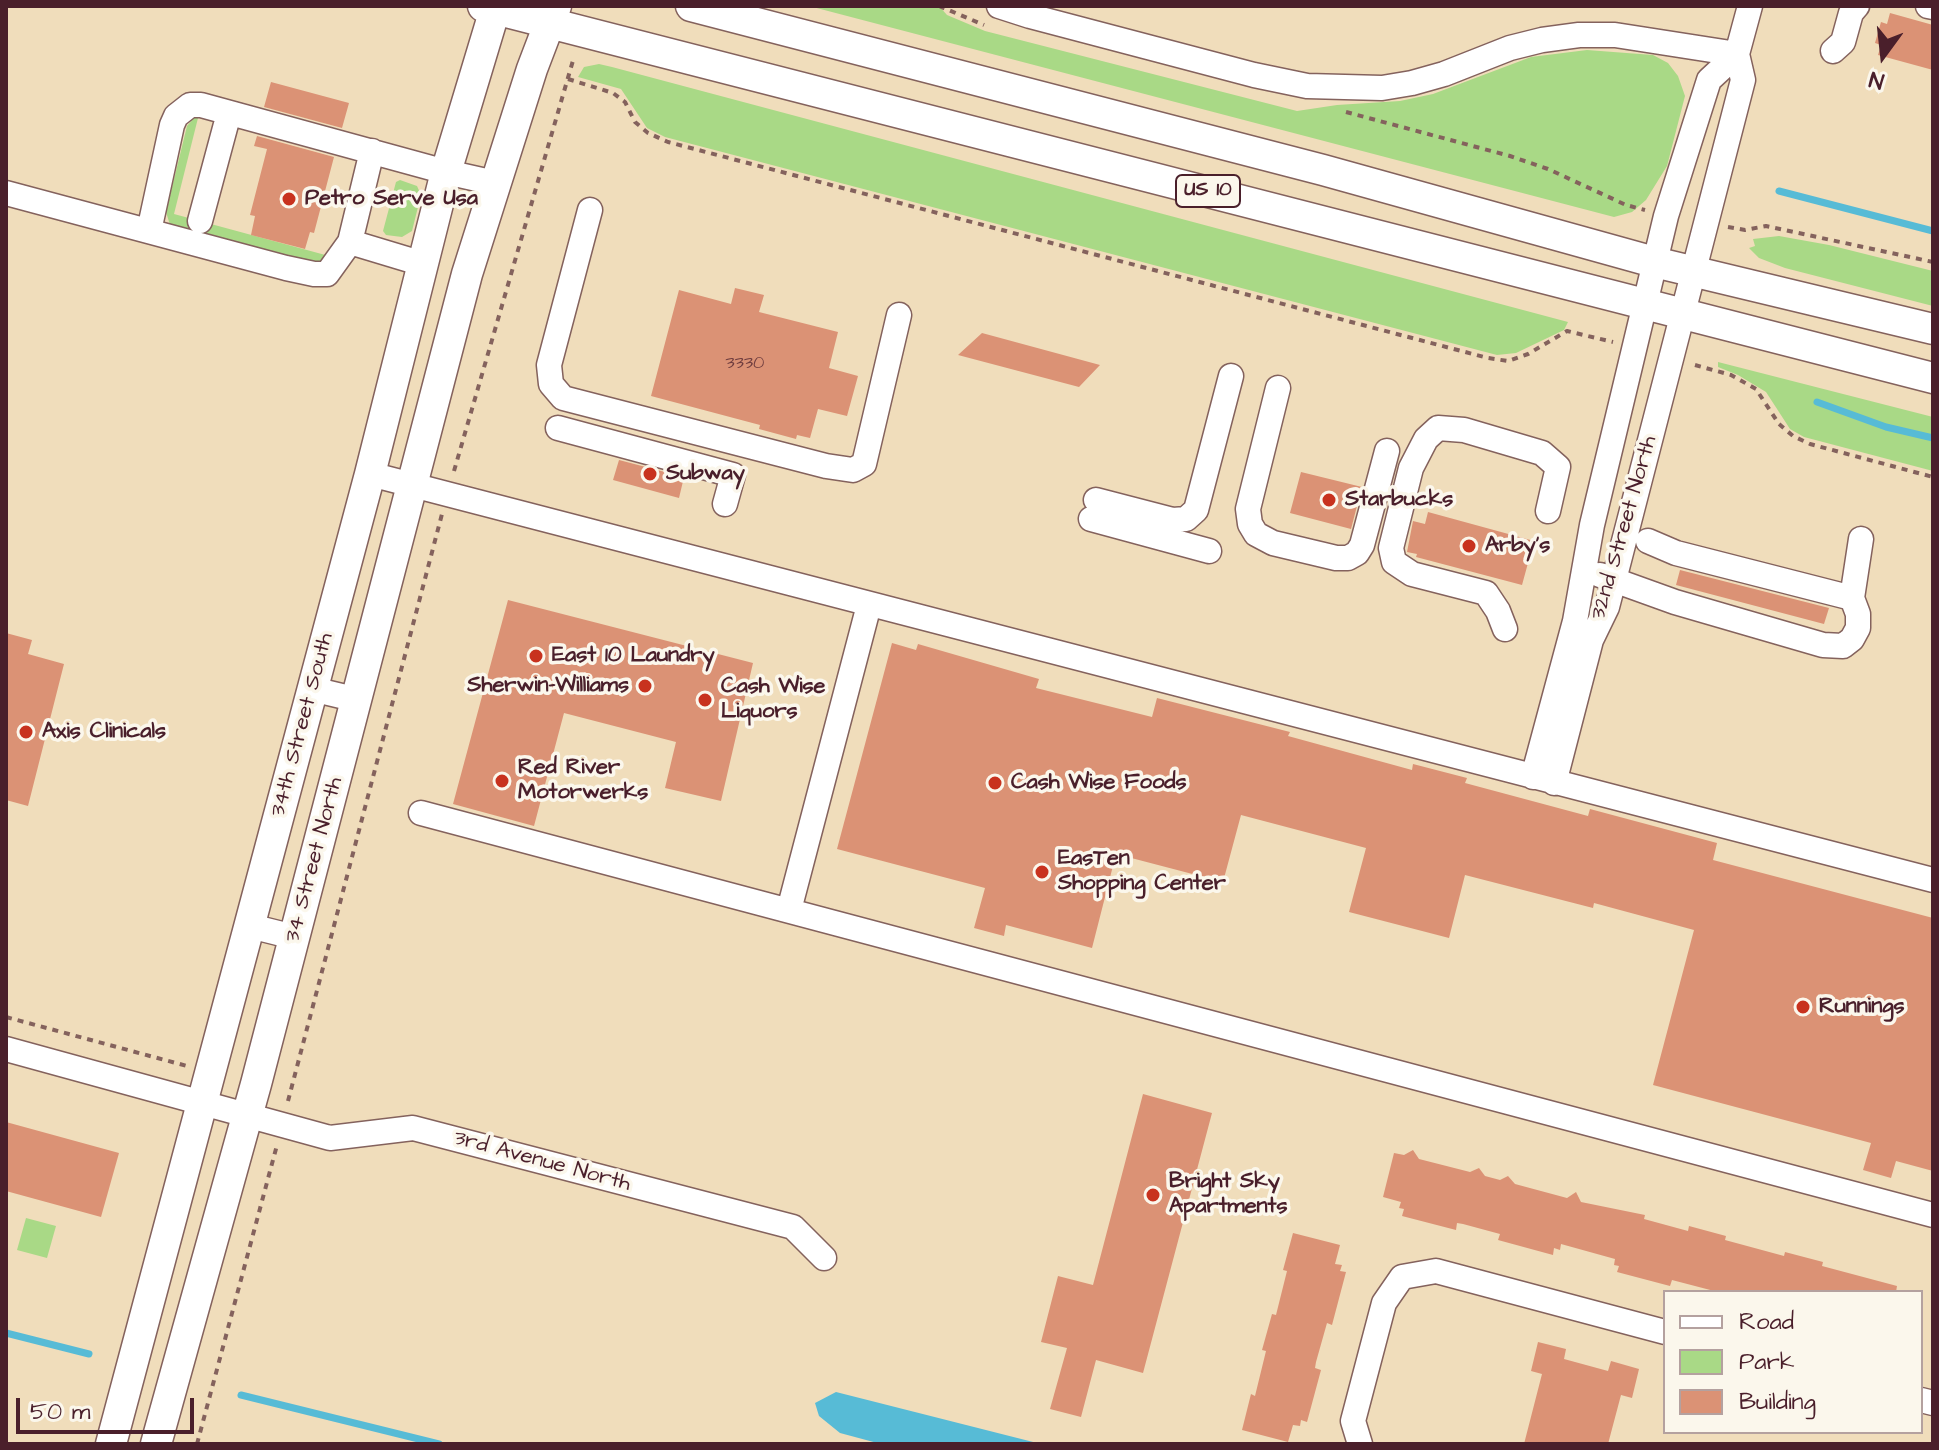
<!DOCTYPE html>
<style>
body{margin:0}
#map{position:relative;width:1939px;height:1450px;overflow:hidden;background:#f0ddbb;font-family:"Architects Daughter",sans-serif}
canvas{display:block}
.frame{position:absolute;inset:0;border:8px solid #4a1f2b;pointer-events:none}
.legend{position:absolute;left:1663px;top:1290px;width:260px;height:144px;box-sizing:border-box;background:#fbf7ec;border:2px solid #b4a19f;margin:0;padding:10px 14px;list-style:none;font-size:24px;color:#4a1f2b}
.legend li{display:flex;align-items:center;gap:16px;height:40px}
.legend b{width:40px;border:2px solid #b4a19f}
.north{position:absolute;left:1843px;top:16px;width:80px;height:80px;-webkit-text-stroke:6px #fbf7ec;paint-order:stroke;rotate:195deg;font-size:22px;font-weight:700;line-height:32px;text-align:center;color:#4a1f2b}
.north::after{content:'';display:block;margin:auto;width:28px;height:36px;background:#4a1f2b;clip-path:polygon(50% 0,100% 100%,50% 72%,0 100%)}
.scale{position:absolute;left:16px;top:1398px;width:178px;height:36px;box-sizing:border-box;border:4px solid #4a1f2b;border-top:0;padding-left:10px;font-size:24px;line-height:28px;white-space:nowrap;color:#4a1f2b;-webkit-text-stroke:6px #fbf7ec;paint-order:stroke}
</style>
<div id="map">
<canvas width="1939" height="1450"></canvas>
<div class="frame"></div>
<ul class="legend">
<li><b style="height:10px;background:#fff"></b>Road</li>
<li><b style="height:22px;background:#a9d986"></b>Park</li>
<li><b style="height:22px;background:#db9275"></b>Building</li>
</ul>
<div class="north">N</div>
<div class="scale">50 m</div>
</div>
<script>
const c = document.querySelector('canvas').getContext('2d');
c.lineJoin = 'round';
function fill(path, color) { c.fillStyle = color; c.fill(path, 'evenodd'); }
const shape = rows => new Path2D(rows.map(r => 'M' + r).join(''));
function trace(path, color, width, dash) { c.strokeStyle = color; c.lineWidth = width; c.lineCap = dash ? 'butt' : 'round'; c.setLineDash(dash || []); c.stroke(path); }
function write(font, color, halo, rows, align = 'center') {
  c.font = font + ' "Architects Daughter",sans-serif'; c.lineWidth = 7; c.setLineDash([]); c.textBaseline = 'middle'; c.strokeStyle = halo; c.fillStyle = color; for (const [text, x, y, turn = 0] of rows) {
    c.save(); c.translate(x, y); c.rotate((+turn || 0) * Math.PI / 180); c.textAlign = isNaN(turn) ? turn : align; if (halo) c.strokeText(text, 0, 0); c.fillText(text, 0, 0); c.restore();
  }
}
fill(shape([
 [809,6,939,6,947,15,985,31,1297,111,1337,105,1400,101,1433,94,1531,57,1587,50,1653,55,1668,63,1678,76,1685,96,1667,166,1646,200,1632,212,1614,217],
 [599,64,612,67,1568,322,1564,330,1516,353,1497,355,665,137,647,128,621,89,578,77,584,67],
 [194,118,198,118,174,214,329,256,328,262,309,263,170,225,166,212,187,126],
 [400,180,417,186,421,195,412,231,402,237,386,235,383,231,396,182],
 [1779,236,1829,245,1933,271,1933,306,1785,268,1759,258,1749,248,1755,246,1753,239],
 [1718,362,1933,417,1933,471,1804,437,1790,429,1766,392,1738,375,1718,367],
 [26,1218,56,1226,47,1258,17,1250]
]), '#a9d986');
fill(shape([
 [836,1392,1041,1444,881,1444,840,1433,819,1416,815,1403]
]), '#57bbd6');
trace(shape([
 [1779,191,1933,231],
 [1817,402,1886,427,1933,438],
 [6,1333,89,1354],
 [241,1395,439,1444]
]), '#57bbd6', 7);
fill(shape([
 [1890,13,1933,25,1933,70,1878,55,1881,45,1875,43,1881,22,1887,24],
 [271,82,349,103,342,128,264,107],
 [257,136,334,157,314,233,310,232,305,249,251,235,255,216,250,215,267,149,254,146],
 [735,288,764,295,759,312,838,332,829,368,858,376,847,416,818,409,810,438,797,435,796,439,759,429,760,425,651,396,679,290,731,304],
 [982,333,1100,365,1079,387,958,355],
 [619,460,684,477,679,498,613,480],
 [1301,472,1362,487,1351,529,1290,513],
 [1428,512,1534,541,1522,585,1416,557,1417,554,1407,552,1413,521,1425,524],
 [1680,570,1829,608,1824,624,1676,585],
 [508,600,753,663,721,801,665,788,676,742,564,713,534,826,453,804],
 [6,633,32,640,28,654,64,664,28,806,6,800],
 [892,643,916,650,918,644,1039,679,1036,688,1152,717,1157,698,1290,732,1288,736,1412,770,1413,764,1467,778,1465,783,1588,816,1590,809,1717,843,1713,860,1933,918,1933,1171,1896,1161,1891,1178,1863,1170,1871,1143,1653,1085,1694,930,1594,903,1593,908,1465,875,1449,938,1349,912,1366,848,1241,815,1223,882,1116,854,1092,948,1006,925,1004,936,974,928,985,888,837,849],
 [1143,1094,1212,1113,1143,1373,1096,1360,1081,1417,1050,1409,1067,1348,1041,1342,1058,1276,1093,1285],
 [6,1122,119,1153,101,1217,6,1191],
 [1413,1150,1419,1159,1470,1172,1479,1168,1485,1176,1500,1180,1508,1176,1515,1184,1567,1198,1576,1192,1581,1202,1645,1215,1644,1219,1688,1231,1689,1226,1726,1236,1725,1240,1784,1256,1785,1252,1823,1262,1822,1266,1897,1286,1896,1292,1718,1292,1672,1280,1670,1286,1617,1272,1619,1266,1614,1265,1615,1259,1561,1244,1560,1250,1554,1248,1553,1255,1498,1240,1500,1234,1463,1224,1457,1223,1456,1230,1402,1216,1404,1209,1399,1208,1401,1202,1383,1197,1394,1153,1404,1155],
 [1293,1233,1340,1245,1335,1264,1342,1265,1340,1271,1346,1272,1332,1325,1327,1323,1316,1362,1315,1368,1321,1370,1307,1422,1301,1420,1300,1426,1293,1425,1288,1442,1242,1430,1251,1394,1255,1396,1266,1351,1262,1350,1272,1314,1276,1315,1287,1271,1283,1270],
 [1538,1342,1566,1349,1564,1359,1608,1371,1611,1361,1639,1369,1632,1398,1621,1395,1608,1444,1524,1444,1542,1374,1531,1371]
]), '#db9275');
const minor = shape([
 [999,6,1030,16,1254,75,1307,86,1382,88,1412,83,1444,74,1510,48,1542,40,1579,35,1615,35,1737,54],
 [1928,6,1933,7],
 [1833,51,1843,42,1851,13,1857,6],
 [6,193,286,268,314,274,327,274,350,242,372,151],
 [590,210,549,365,551,384,563,398,826,466,853,470,864,464,899,315],
 [200,221,229,113],
 [149,231,172,125,176,116,190,105,201,105,446,172,495,183],
 [350,242,423,264],
 [1278,388,1248,509,1250,524,1256,534,1273,543,1336,558,1348,558,1357,553,1362,545,1387,451],
 [558,428,733,475,725,504],
 [370,474,1933,880],
 [1096,500,1173,520,1186,519,1196,510,1231,376],
 [1091,519,1209,551],
 [1600,575,1675,602,1823,645,1843,646,1852,639,1858,628,1858,614,1852,598,1676,553,1648,541],
 [1852,598,1861,539],
 [1505,629,1498,611,1486,593,1412,574,1394,562,1391,548,1411,468,1426,439,1438,428,1464,430,1542,453,1558,467,1548,511],
 [312,689,358,700],
 [1533,777,1575,621,1592,525,1666,216,1709,80,1737,54],
 [1554,783,1591,640,1607,607,1743,80,1737,54,1750,6],
 [421,813,1933,1215],
 [789,910,869,605],
 [250,926,294,937],
 [6,1049,330,1138,413,1128,793,1227,824,1258],
 [1921,1400,1933,1403],
 [1360,1444,1353,1421,1384,1303,1402,1277,1436,1271,1665,1332]
]);
const major = shape([
 [483,6,1933,378],
 [691,6,1323,170,1654,262,1933,329],
 [111,1444,370,474,446,172,496,6],
 [156,1444,256,1084,467,274,532,69,556,6]
]);
trace(minor, '#84625d', 27);
trace(major, '#84625d', 33);
trace(shape([
 [939,6,984,25],
 [568,79,613,93,625,102,635,122,648,133,668,142,1488,358,1508,361,1528,354,1567,331,1613,342],
 [1346,112,1510,156,1548,169,1626,205,1645,210],
 [1728,227,1745,230,1766,226,1933,262],
 [1695,365,1731,375,1756,389,1779,424,1793,436,1810,444,1933,477],
 [454,471,574,57],
 [6,1017,187,1066],
 [288,1101,442,514],
 [197,1444,277,1145]
]), '#84625d', 4, [6, 6]);
trace(minor, '#fff', 24);
trace(major, '#fff', 30);
for (const [x, y, r, color] of [
 [289,199,8,"#c8321e"],
 [650,474,8,"#c8321e"],
 [1329,500,8,"#c8321e"],
 [1469,546,8,"#c8321e"],
 [536,656,8,"#c8321e"],
 [645,686,8,"#c8321e"],
 [705,700,8,"#c8321e"],
 [26,732,8,"#c8321e"],
 [502,781,8,"#c8321e"],
 [995,783,8,"#c8321e"],
 [1042,872,8,"#c8321e"],
 [1803,1007,8,"#c8321e"],
 [1153,1195,8,"#c8321e"]
]) { const dot = new Path2D(); dot.arc(x, y, r, 0, 2 * Math.PI); c.fillStyle = color; c.fill(dot); trace(dot, '#fbf7ec', 3); }
write('18px', '#6e3c3e', null, [
 ["3330",745,364]
]);
for (const [x, y, w] of [
 [1208,191,64]
]) { const box = new Path2D(); box.roundRect(x - w / 2, y - 16, w, 32, 6); c.fillStyle = '#fbf7ec'; c.fill(box); trace(box, '#4a1f2b', 2); }
write('bold 20px', '#4a1f2b', null, [
 ["US 10",1208,191]
]);
write('bold 22px', '#4a1f2b', '#fbf7ec', [
 ["Petro Serve Usa",305,199],
 ["Subway",666,474],
 ["Starbucks",1345,500],
 ["Arby's",1485,546],
 ["East 10 Laundry",552,656],
 ["Sherwin-Williams",629,686,"right"],
 ["Cash Wise",721,687],
 ["Liquors",721,712],
 ["Axis Clinicals",42,732],
 ["Red River",518,768],
 ["Motorwerks",518,793],
 ["Cash Wise Foods",1011,783],
 ["EasTen",1058,859],
 ["Shopping Center",1058,884],
 ["Runnings",1819,1007],
 ["Bright Sky",1169,1182],
 ["Apartments",1169,1207]
], 'left');
write('22px', '#4a1f2b', '#fbf7ec', [
 ["32nd Street North",1625,528,-74],
 ["34th Street South",303,725,-75],
 ["34 Street North",315,860,-75],
 ["3rd Avenue North",542,1162,15]
]);
</script>
